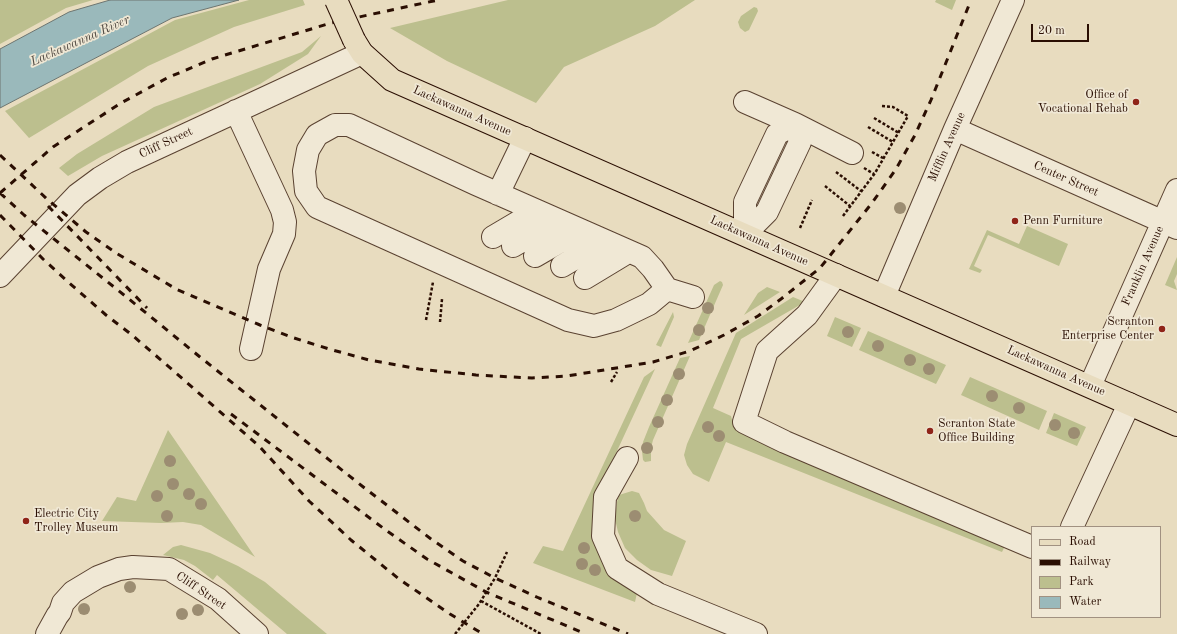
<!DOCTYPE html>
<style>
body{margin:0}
#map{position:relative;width:1177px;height:634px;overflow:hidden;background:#e8dcbf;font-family:"Old Standard TT",serif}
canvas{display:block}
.legend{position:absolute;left:1031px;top:526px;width:130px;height:92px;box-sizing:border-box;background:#f0e8d5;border:1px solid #a19181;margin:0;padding:5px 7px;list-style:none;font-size:12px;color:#2a0e02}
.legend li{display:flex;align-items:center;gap:8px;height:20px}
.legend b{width:20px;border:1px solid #a19181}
.scale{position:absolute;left:1031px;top:24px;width:58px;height:18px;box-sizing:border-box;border:2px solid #2a0e02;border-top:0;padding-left:5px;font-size:12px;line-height:14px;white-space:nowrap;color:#2a0e02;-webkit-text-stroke:3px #f0e8d5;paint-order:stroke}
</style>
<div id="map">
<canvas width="1177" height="634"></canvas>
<ul class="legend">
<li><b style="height:5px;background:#e8dcbf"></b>Road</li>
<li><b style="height:5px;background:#2a0e02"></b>Railway</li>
<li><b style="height:11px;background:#bcbf8e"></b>Park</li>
<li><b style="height:11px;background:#9ab9bb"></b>Water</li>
</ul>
<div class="scale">20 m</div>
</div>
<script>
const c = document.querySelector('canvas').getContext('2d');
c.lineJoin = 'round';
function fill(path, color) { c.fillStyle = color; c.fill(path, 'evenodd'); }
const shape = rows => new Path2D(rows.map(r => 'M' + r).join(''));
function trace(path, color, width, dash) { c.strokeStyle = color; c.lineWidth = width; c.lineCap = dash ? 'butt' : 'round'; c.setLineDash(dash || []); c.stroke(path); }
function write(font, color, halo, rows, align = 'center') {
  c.font = font + ' "Old Standard TT",serif'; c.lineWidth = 3.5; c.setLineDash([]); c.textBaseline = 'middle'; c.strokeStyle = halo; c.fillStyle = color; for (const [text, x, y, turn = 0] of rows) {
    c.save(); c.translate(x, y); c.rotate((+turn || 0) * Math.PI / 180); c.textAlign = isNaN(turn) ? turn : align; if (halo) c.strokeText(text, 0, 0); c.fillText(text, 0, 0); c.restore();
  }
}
fill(shape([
 [0,0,93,0,66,8,0,44],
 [249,0,303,0,305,5,234,27,148,66,29,138,5,111,175,20],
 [508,0,695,0,655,26,564,67,536,103,447,61,390,28],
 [936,0,956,0,952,10,935,2],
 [754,7,757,8,758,11,749,30,745,32,740,28,738,22,741,16],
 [321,36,308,54,260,84,102,156,68,176,59,168,77,154,154,107,302,52],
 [1027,226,1068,244,1059,266,988,235,974,266,982,270,980,273,969,269,987,230,1019,244],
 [1177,257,1177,274,1174,281,1177,290,1165,285],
 [720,281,722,282,723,285,699,340,688,343,714,285],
 [767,287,780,292,744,315,758,293],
 [793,297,805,302,741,339,713,408,731,416,733,423,1006,544,1002,552,726,442,709,482,693,474,687,465,684,455,687,444,736,333],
 [673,312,674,317,661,347,656,345],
 [835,317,861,328,852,347,827,336],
 [868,331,946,365,936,384,859,350],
 [690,356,653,440,651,448,651,461,645,462,643,460,642,451,643,442,649,427,680,358],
 [655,369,598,492,595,506,637,593,635,602,533,563,543,546,563,551,644,377],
 [970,377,1047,411,1039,430,961,395],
 [1054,413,1086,427,1077,446,1046,433],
 [168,430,255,557,201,525,183,522,161,523,102,521,117,497,136,501],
 [632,491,639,493,644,503,647,511,664,530,686,541,672,576,651,570,637,560,625,548,618,532,615,519,617,502,619,495],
 [181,545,210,553,238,566,265,582,327,634,287,634,217,575,213,580,195,566,184,560,163,555,173,547]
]), '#bcbf8e');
const water = shape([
 [110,0,239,0,172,18,0,108,0,49,69,12,110,0]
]);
fill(water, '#9ab9bb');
trace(water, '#6d7571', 1);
const minor = shape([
 [745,102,795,124,852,153],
 [236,111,282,210,285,222,284,234,269,269,251,349],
 [795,124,800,142,767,212,745,234,745,202,777,134,795,124],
 [955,129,1177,228],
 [498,194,525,138],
 [493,237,537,211],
 [513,246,557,220],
 [535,256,580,230],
 [562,266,604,241],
 [836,275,807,315,767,351,744,422,785,442,1032,547],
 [0,276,77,195,100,178,127,162,362,53],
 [585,278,628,252],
 [667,289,649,304,616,320,594,326,568,320,317,207,306,191,304,171,308,150,317,135,335,125,349,125,476,184,642,257,653,269,667,289,693,297],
 [884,296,955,129,1013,0],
 [1090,386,1177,190],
 [627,458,605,497,603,536,617,568,658,594,756,634],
 [1072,527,1129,404],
 [47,634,57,616,60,612,63,603,73,592,98,577,119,569,133,567,169,569,218,599,257,634]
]);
const major = shape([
 [354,40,362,53,392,80,1177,425]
]);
trace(minor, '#5a4231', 24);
trace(major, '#2a0e02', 24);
trace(shape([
 [874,118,899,133],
 [868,127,893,142],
 [872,152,883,158],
 [864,168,874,174],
 [836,172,861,191],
 [825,186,850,206],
 [843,216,875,173,908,116,893,107,882,106],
 [800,228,812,200],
 [426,320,433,282],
 [440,322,442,299],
 [611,382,617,372],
 [481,601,541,634],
 [455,634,479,604,495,578,507,552]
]), '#2a0e02', 2.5, [3, 2]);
trace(minor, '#f0e8d5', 22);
trace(major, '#e8dcbf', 22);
trace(shape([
 [0,155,47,199,86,232,116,253,176,289,260,325,294,338,329,349,369,360,419,369,476,375,532,378,567,376,653,362,690,351,724,335,758,316,781,299,820,268,872,203,896,169,915,135,931,100,971,0],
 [0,193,24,215,129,299,200,357,362,486,431,539,463,561,495,578,539,598,628,634],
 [0,193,53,147,121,103,167,78,212,59,331,23,438,0],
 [48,206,147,308],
 [0,215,43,259,67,281,106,315,132,335,176,373,260,447,309,501,351,540,399,579,450,614,483,634],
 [231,414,387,531,427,559,486,592,586,634]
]), '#2a0e02', 3, [7, 7]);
const majorBridge = shape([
 [336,0,354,40]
]);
trace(majorBridge, '#2a0e02', 24, []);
trace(majorBridge, '#e8dcbf', 22);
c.fillStyle = '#9c8d72';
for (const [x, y] of [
 [900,208],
 [708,308],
 [699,330],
 [848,332],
 [878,346],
 [910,360],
 [929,369],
 [679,374],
 [992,396],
 [667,400],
 [1019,408],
 [658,422],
 [1055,425],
 [708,427],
 [1074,433],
 [719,436],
 [647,448],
 [170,461],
 [173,484],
 [189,494],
 [157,496],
 [201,504],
 [167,516],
 [635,516],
 [584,548],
 [582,564],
 [595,570],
 [130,587],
 [84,609],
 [198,610],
 [182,614]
]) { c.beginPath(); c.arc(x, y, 6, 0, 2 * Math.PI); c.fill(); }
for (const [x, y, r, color] of [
 [1136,102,4,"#8f2418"],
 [1015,221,4,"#8f2418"],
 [1162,329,4,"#8f2418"],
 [930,431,4,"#8f2418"],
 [26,521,4,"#8f2418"]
]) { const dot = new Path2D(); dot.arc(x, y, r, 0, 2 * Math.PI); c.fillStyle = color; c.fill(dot); trace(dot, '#f0e8d5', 1.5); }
write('12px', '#2a0e02', '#f0e8d5', [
 ["Office of",1128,95,"right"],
 ["Vocational Rehab",1128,109,"right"],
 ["Penn Furniture",1023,221],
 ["Scranton",1154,322,"right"],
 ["Enterprise Center",1154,336,"right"],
 ["Scranton State",938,424],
 ["Office Building",938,438],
 ["Electric City",34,514],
 ["Trolley Museum",34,528]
], 'left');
write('12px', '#2a0e02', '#f0e8d5', [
 ["Lackawanna Avenue",462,111,24],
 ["Cliff Street",166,143,-25],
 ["Mifflin Avenue",947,147,-66],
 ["Center Street",1066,179,24],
 ["Lackawanna Avenue",759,241,24],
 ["Franklin Avenue",1143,266,-66],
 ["Lackawanna Avenue",1056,371,24],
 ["Cliff Street",201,591,34]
]);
write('italic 13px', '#514a43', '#f0e8d5', [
 ["Lackawanna River",80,41,-24]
]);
</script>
